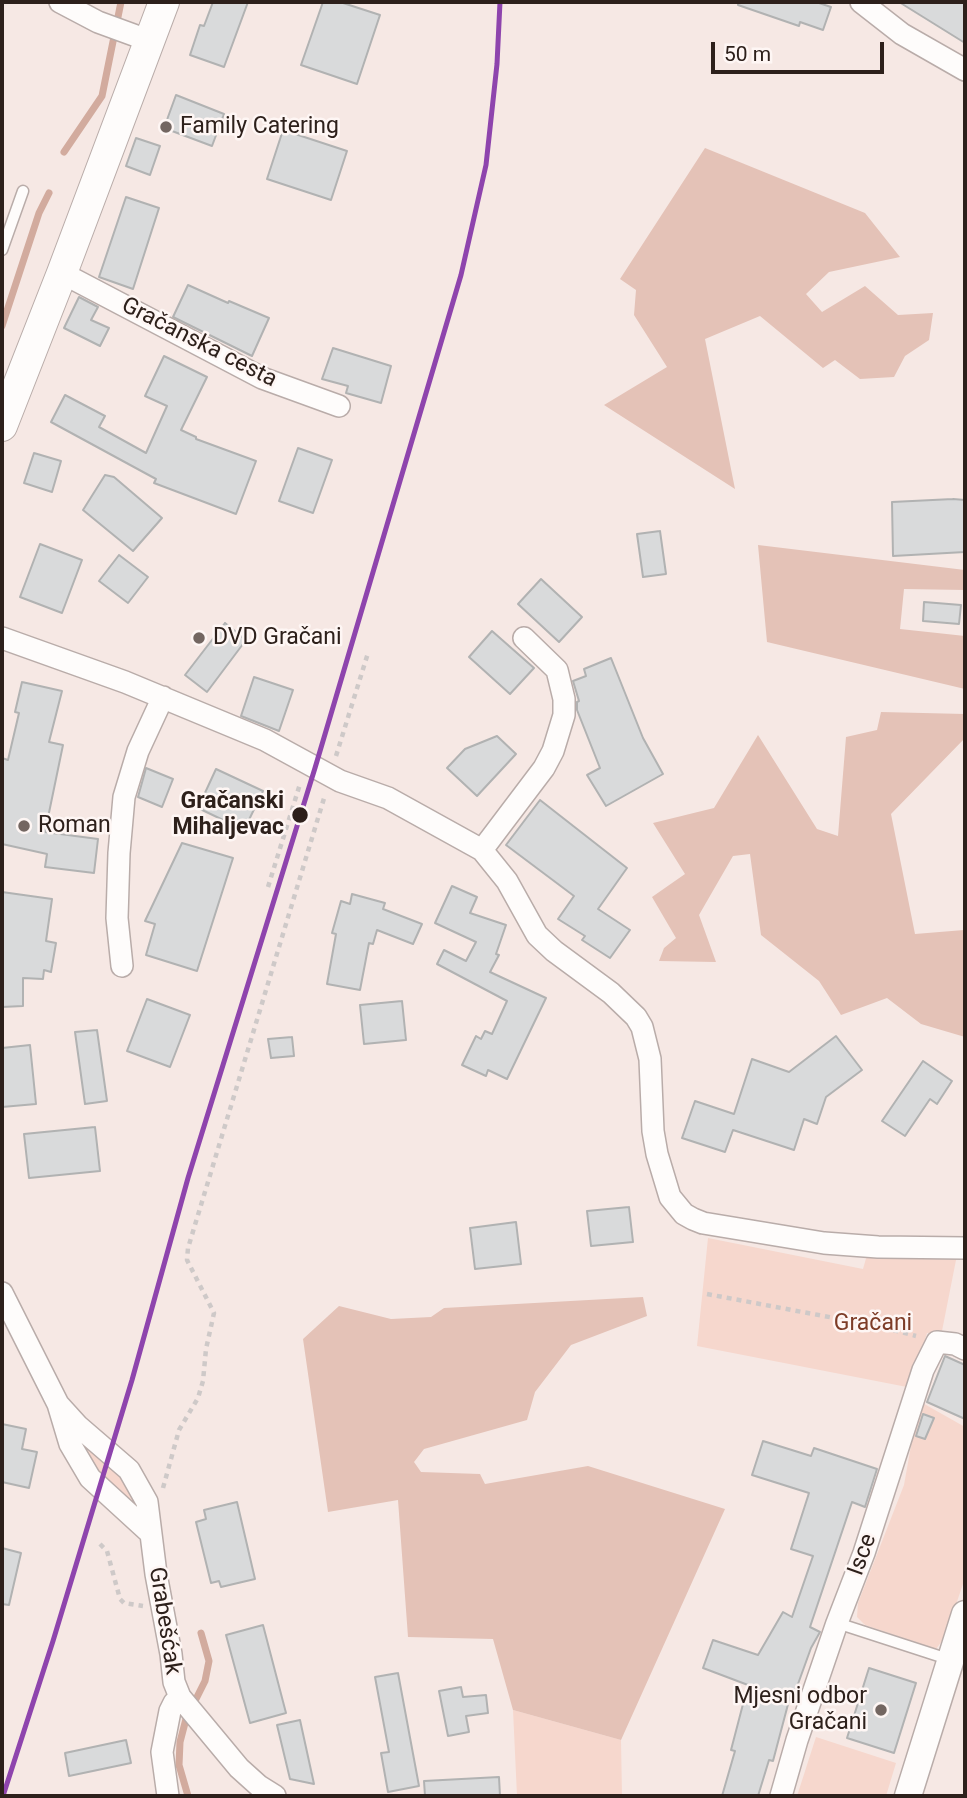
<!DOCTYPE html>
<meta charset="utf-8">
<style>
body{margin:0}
#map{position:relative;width:967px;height:1798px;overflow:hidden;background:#f6e8e4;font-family:Roboto,sans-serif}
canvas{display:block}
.frame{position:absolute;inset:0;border:4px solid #2d201b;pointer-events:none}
.scale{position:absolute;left:711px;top:42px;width:173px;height:32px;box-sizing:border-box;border:4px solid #2d201b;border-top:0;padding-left:9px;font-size:21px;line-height:24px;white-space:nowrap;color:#2d201b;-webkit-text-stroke:5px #fef6f4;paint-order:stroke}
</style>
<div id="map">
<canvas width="967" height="1798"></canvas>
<div class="frame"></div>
<div class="scale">50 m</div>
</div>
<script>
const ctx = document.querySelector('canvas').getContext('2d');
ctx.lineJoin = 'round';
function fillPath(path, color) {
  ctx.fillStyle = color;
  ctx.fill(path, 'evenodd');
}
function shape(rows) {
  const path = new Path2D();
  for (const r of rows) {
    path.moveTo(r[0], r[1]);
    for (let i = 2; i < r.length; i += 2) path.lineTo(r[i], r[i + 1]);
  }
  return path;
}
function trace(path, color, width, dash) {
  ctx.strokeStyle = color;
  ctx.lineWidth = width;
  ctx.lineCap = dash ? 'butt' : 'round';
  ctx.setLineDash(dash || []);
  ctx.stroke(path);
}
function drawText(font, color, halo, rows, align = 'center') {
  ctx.font = font + ' Roboto,sans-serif';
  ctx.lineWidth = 5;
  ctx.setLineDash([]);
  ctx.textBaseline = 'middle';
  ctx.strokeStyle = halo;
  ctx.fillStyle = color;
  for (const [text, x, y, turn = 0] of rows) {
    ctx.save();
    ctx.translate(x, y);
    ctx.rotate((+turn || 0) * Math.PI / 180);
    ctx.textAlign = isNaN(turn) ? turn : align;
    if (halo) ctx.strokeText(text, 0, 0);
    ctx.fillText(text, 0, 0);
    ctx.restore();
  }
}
const green = shape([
 [708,1238,863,1269,867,1255,957,1255,941,1336,927,1333,912,1388,697,1346],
 [919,1401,965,1427,965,1578,945,1637,936,1649,865,1625,857,1617,858,1603,904,1485],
 [82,1443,121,1473,135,1493,139,1512,95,1473],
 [513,1710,621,1740,622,1796,517,1796],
 [816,1737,896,1763,886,1796,797,1796]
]);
const forest = shape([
 [705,148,865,213,900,257,829,272,806,294,822,312,865,286,898,315,933,313,929,340,905,356,894,377,860,379,835,360,823,368,760,316,705,339,735,489,604,405,667,367,634,315,636,290,620,279],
 [758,545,965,570,965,590,904,589,900,629,965,636,965,689,767,642],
 [881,712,965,714,965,738,891,814,915,934,964,930,965,934,965,1037,921,1024,887,998,841,1015,819,981,761,935,750,854,733,856,699,915,716,962,659,961,664,948,676,938,652,897,685,874,653,823,714,808,758,735,817,829,838,836,846,737,877,730],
 [643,1297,647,1316,571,1345,535,1392,527,1420,424,1449,414,1462,421,1472,480,1474,485,1484,588,1466,725,1509,621,1740,513,1710,493,1639,408,1637,398,1500,328,1512,303,1339,339,1306,391,1319,431,1317,444,1308]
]);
const stream = shape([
 [64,152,102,96,121,2],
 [2,326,39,213,49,193],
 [188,1796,179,1765,180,1742,186,1719,205,1681,209,1661,201,1633]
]);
const building = shape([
 [213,2,248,2,224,67,190,55,200,25,204,26,213,2],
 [323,2,340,2,380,15,357,84,301,65,323,2],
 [738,2,816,2,831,7,823,30,800,22,799,26,738,5,738,2],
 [899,2,965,2,965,43,899,2],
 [176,95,224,114,212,146,164,128,176,95],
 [283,130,347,151,331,200,267,179,283,130],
 [136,138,160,146,150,175,126,166,136,138],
 [126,197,159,208,133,289,99,277,126,197],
 [188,285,228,303,229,301,269,318,252,356,173,317,188,285],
 [79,297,98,307,91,320,109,328,100,346,64,328,79,297],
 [333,348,391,366,381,403,346,393,348,386,322,379,333,348],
 [164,356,207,377,181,430,196,437,196,439,256,461,236,514,154,483,156,479,51,422,65,395,105,416,99,427,146,453,167,406,145,396,164,356],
 [298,448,332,460,313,513,279,501,298,448],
 [34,453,61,461,52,492,24,483,34,453],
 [105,475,114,477,162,518,133,551,83,510,105,475],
 [953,499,965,500,965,552,893,556,892,502,953,499],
 [660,531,666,574,643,577,637,534,660,531],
 [40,544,82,560,62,613,20,597,40,544],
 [119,555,148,577,128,603,99,581,119,555],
 [541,579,582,617,559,642,518,604,541,579],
 [924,602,961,605,959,624,923,621,924,602],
 [225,623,246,640,207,692,185,675,225,623],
 [492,631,534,668,510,694,469,657,492,631],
 [611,658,643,738,663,774,606,806,587,775,600,768,577,710,577,702,579,701,573,681,586,676,584,669,611,658],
 [254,677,293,690,279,731,241,716,254,677],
 [22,682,62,691,49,742,63,745,45,832,98,839,94,873,45,867,47,854,2,844,2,758,8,760,19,713,15,712,22,682],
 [497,736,516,754,477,796,447,768,465,749,497,736],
 [146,768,173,779,162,807,138,797,146,768],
 [216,769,263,791,244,830,198,808,216,769],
 [540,800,627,868,598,909,630,930,610,958,582,940,585,936,558,919,574,896,506,845,540,800],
 [182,843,233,858,197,971,146,955,155,924,145,921,182,843],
 [452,886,477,897,470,913,506,925,496,954,499,955,490,972,546,998,507,1079,488,1070,486,1076,462,1065,476,1036,481,1039,485,1031,492,1034,507,1001,437,964,444,950,466,961,476,942,435,923,452,886],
 [2,892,52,899,46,941,56,943,51,972,44,970,43,979,23,978,23,1006,2,1007,2,892],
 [352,894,385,903,383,909,422,924,413,944,377,930,373,944,369,943,360,990,327,984,336,934,332,933,341,901,350,904,352,894],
 [147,999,190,1015,170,1067,127,1051,147,999],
 [402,1001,406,1040,364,1044,360,1005,402,1001],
 [97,1030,107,1101,85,1104,75,1032,97,1030],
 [836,1036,862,1070,826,1097,817,1124,804,1119,794,1150,733,1130,725,1152,682,1138,695,1101,734,1114,752,1059,789,1072,836,1036],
 [292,1037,294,1056,271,1058,268,1039,292,1037],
 [30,1045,36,1104,2,1107,2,1048,30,1045],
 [923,1061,952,1081,937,1104,930,1099,905,1136,882,1121,923,1061],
 [95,1127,100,1171,29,1178,24,1134,95,1127],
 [629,1207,633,1242,591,1246,587,1211,629,1207],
 [516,1222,521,1264,475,1269,470,1228,516,1222],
 [945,1356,965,1365,965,1419,927,1402,945,1356],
 [923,1414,934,1418,925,1439,916,1436,923,1414],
 [2,1424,26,1429,22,1449,37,1452,29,1488,2,1482,2,1424],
 [763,1441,811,1456,814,1448,877,1469,865,1507,852,1502,810,1627,820,1632,811,1648,794,1695,791,1693,773,1761,769,1760,758,1796,722,1796,735,1751,731,1750,748,1685,703,1668,713,1640,758,1655,783,1612,792,1617,813,1556,791,1549,809,1493,752,1475,763,1441],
 [237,1502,255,1579,221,1587,219,1581,211,1583,196,1522,206,1519,204,1510,237,1502],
 [2,1548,21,1553,9,1605,2,1604,2,1548],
 [263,1625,286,1713,250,1723,226,1635,263,1625],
 [869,1668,916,1683,894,1753,847,1738,869,1668],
 [398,1673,419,1786,388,1792,381,1753,389,1752,375,1677,398,1673],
 [461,1687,463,1697,486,1695,488,1713,466,1716,469,1732,448,1736,439,1691,461,1687],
 [300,1720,314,1784,290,1779,277,1725,300,1720],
 [126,1740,131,1763,69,1776,65,1753,126,1740],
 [499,1777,500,1796,425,1796,424,1781,499,1777]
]);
const path = shape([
 [336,756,368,653],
 [268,887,300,784],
 [707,1294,882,1327,916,1336],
 [163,1488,179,1430,198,1398,203,1381,206,1349,214,1313,187,1260,188,1248,325,795],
 [100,1544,107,1551,120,1599,124,1603,143,1606]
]);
const service = shape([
 [2,250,23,191],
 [837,1623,951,1660]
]);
const minor = shape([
 [60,2,98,22,150,41],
 [861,2,902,34,965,70],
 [62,273,262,378,339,406],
 [2,638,125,682,265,740,340,781,388,798,482,850,507,881,537,935,554,951,611,993,636,1017,642,1027,650,1059,653,1131,657,1154,670,1197,684,1214,693,1219,703,1223,824,1243,878,1247,965,1248],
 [482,850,544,768,553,751,564,715,564,699,557,670,524,638],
 [122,966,117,918,119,853,124,797,138,751,163,697],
 [2,1293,58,1404,70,1444,90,1478,149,1532],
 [58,1404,78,1426,129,1470,147,1502,156,1574,171,1654,174,1682,180,1697,239,1768,259,1786,275,1796],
 [168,1796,162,1752,170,1711,174,1703,180,1697],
 [781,1796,797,1740,837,1623,864,1553,923,1370,937,1342,955,1344,965,1349]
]);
const tertiary = shape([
 [908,1796,965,1614]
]);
const secondary = shape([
 [2,426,62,273,164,2]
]);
const tram1 = shape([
 [3,1796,53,1641,132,1380,188,1178,315,768,461,275,486,165,497,64,500,2]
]);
const markers = [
 [166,127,7,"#736661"],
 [199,638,7,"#736661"],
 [300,815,9,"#2d201b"],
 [24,826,7,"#736661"],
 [881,1710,7,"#736661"]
];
const poiNames = [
 ["Family Catering",180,127],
 ["DVD Gračani",213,638],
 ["Roman",38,826],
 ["Mjesni odbor",867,1697,"right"],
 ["Gračani",867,1723,"right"]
];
const streetNames = [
 ["Gračanska cesta",199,343,27],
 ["Isce",863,1555,-70],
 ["Grabešćak",164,1621,81]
];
const stopNames = [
 ["Gračanski",284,802],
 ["Mihaljevac",284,828]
];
const parkNames = [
 ["Gračani",873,1324]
];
fillPath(green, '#f6d7cd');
fillPath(forest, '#e4c2b7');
trace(stream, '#d2ab9e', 7);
fillPath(building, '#d9dadb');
trace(building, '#b1b2b2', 2);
trace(service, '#b9aca9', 13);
trace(minor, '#b9aca9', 24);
trace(tertiary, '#b9aca9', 29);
trace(secondary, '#b9aca9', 32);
trace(path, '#cec9c8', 4.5, [5, 5]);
trace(service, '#fefcfb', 10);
trace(minor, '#fefcfb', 21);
trace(tertiary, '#fefcfb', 26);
trace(secondary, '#fefcfb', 30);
trace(tram1, '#8e44ad', 5);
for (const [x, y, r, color] of markers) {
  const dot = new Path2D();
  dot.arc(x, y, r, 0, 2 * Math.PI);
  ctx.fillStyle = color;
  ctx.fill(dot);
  trace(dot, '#fef6f4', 2.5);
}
drawText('23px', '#2d201b', '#fef6f4', poiNames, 'left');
drawText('23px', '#2d201b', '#fef6f4', streetNames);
drawText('bold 23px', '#2d201b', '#fef6f4', stopNames, 'right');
drawText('23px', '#7d3c27', '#fef6f4', parkNames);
</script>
